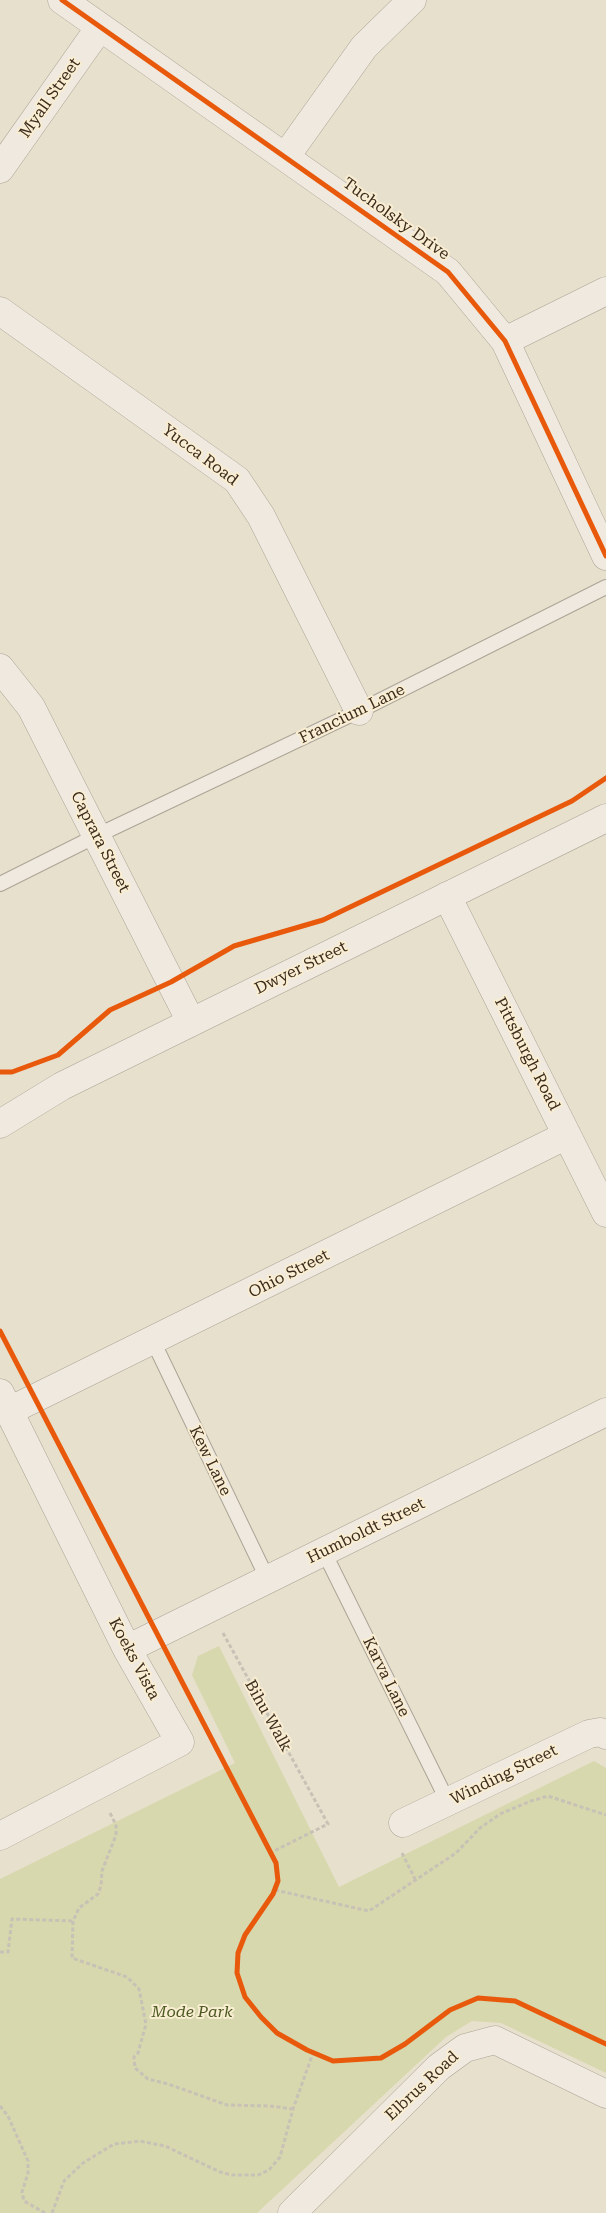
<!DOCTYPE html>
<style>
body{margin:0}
canvas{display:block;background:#e7e0cd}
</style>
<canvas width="606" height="2213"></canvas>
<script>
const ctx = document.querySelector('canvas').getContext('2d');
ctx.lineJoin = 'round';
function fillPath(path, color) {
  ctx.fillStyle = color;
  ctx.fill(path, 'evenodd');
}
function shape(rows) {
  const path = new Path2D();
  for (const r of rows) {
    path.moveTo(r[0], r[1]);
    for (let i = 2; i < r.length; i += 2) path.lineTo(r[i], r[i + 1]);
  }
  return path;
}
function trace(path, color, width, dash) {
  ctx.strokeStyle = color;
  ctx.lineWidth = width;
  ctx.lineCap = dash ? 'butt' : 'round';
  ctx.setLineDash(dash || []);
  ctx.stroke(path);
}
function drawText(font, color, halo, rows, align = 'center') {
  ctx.font = font + ' "Roboto Serif",serif';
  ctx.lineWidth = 4;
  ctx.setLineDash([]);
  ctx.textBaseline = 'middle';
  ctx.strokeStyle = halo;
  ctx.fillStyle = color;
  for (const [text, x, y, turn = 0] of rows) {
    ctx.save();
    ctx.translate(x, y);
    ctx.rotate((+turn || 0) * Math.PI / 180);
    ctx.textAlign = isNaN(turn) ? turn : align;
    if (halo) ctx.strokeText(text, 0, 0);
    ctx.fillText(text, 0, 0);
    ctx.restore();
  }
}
const green = shape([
 [219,1646,339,1887,594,1761,606,1768,606,2073,501,2023,472,2021,446,2037,257,2213,0,2213,0,1879,235,1763,192,1675,198,1656]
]);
const path = shape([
 [223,1633,328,1824,272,1852],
 [110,1813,116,1825,116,1835,102,1871,101,1886,98,1894,79,1908,73,1921,72,1958,127,1977,139,1989,146,2024,138,2053,134,2057,135,2068,148,2079,168,2084,227,2105,270,2106,293,2109],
 [402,1853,415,1879],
 [275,1890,369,1911,456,1853,480,1828,500,1814,531,1801,548,1796,606,1815],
 [0,1952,8,1952,12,1919,73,1921],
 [0,2106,8,2116,28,2161,28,2173,22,2192,24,2201,45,2213],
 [52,2213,64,2181,83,2163,114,2144,140,2141,165,2146,220,2172,232,2175,258,2175,269,2170,280,2157,293,2109,313,2053]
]);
const service = shape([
 [0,884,96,836,359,711,606,587],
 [153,1341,268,1580],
 [324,1552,448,1802]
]);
const minor = shape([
 [62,0,448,272,505,341,606,556],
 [286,156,364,47,412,0],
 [0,169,100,27],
 [0,311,237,480,261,516,359,711],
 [505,341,606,291],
 [0,668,31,707,191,1022],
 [447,896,606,1213],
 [0,1393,127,1649,180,1742,0,1836],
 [9,1411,567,1135],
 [127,1649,606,1412],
 [403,1823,589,1734,600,1732,606,1735],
 [292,2213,439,2067,465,2048,495,2040,606,2094]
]);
const tertiary = shape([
 [0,1124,62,1086,606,818]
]);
const cycleway = shape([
 [62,0,448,272,505,341,606,556],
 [0,1072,12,1072,58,1055,110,1010,171,982,234,946,323,920,572,801,606,778],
 [0,1331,276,1863,278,1881,273,1894,245,1935,238,1953,237,1973,245,1997,261,2017,277,2033,307,2050,333,2061,381,2058,405,2044,450,2010,478,1998,515,2001,606,2044]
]);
const streetNames = [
 ["Myall Street",50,98,-55],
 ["Tucholsky Drive",396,219,36],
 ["Yucca Road",200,455,37],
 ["Francium Lane",352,714,-26],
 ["Caprara Street",100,842,63],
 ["Dwyer Street",301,968,-26],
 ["Pittsburgh Road",527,1054,63],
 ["Ohio Street",289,1274,-27],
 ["Kew Lane",210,1461,64],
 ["Humboldt Street",366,1531,-26],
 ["Koeks Vista",134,1659,62],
 ["Karva Lane",386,1677,64],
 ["Bihu Walk",268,1716,61],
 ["Winding Street",504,1775,-26],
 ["Elbrus Road",422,2086,-43]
];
const parkNames = [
 ["Mode Park",192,2012]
];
fillPath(green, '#d7d8ae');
trace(service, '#aca496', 16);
trace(minor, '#aca496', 29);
trace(tertiary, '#aca496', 29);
trace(path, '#c7c1b6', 3, [4, 2.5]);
trace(service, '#efe9df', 14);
trace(minor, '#efe9df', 28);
trace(tertiary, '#efe9df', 28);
trace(cycleway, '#e8590c', 5);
drawText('16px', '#3c2c1d', '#f9edd2', streetNames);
drawText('italic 16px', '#4c5a21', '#f9edd2', parkNames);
</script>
